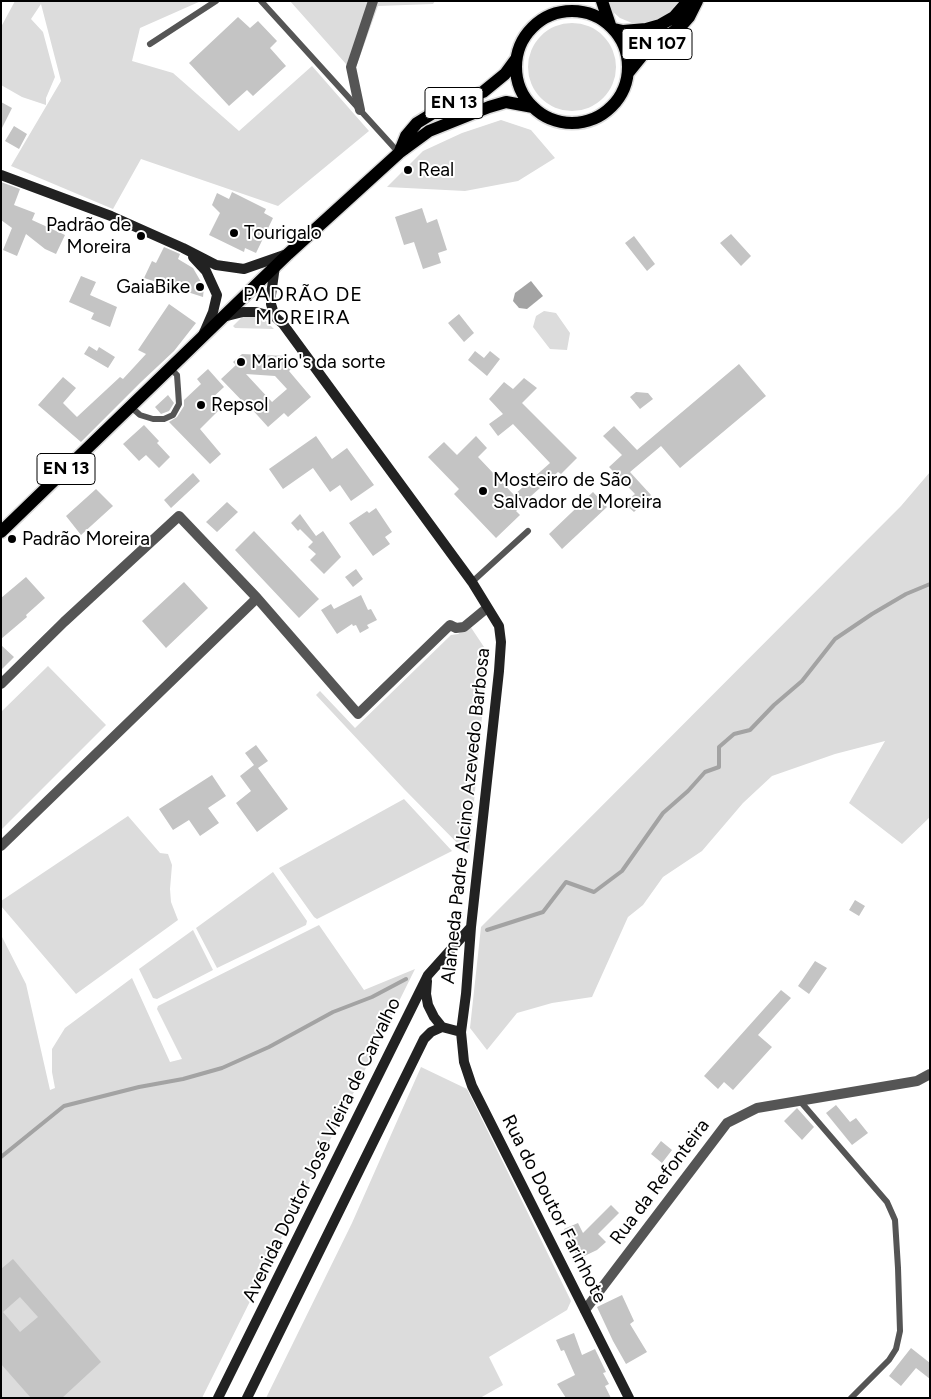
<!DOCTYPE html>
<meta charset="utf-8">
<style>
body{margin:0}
#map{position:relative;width:931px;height:1399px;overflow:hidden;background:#fff;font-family:Figtree,sans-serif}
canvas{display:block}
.frame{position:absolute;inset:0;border:2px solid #000;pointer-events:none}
</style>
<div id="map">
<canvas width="931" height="1399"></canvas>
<div class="frame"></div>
</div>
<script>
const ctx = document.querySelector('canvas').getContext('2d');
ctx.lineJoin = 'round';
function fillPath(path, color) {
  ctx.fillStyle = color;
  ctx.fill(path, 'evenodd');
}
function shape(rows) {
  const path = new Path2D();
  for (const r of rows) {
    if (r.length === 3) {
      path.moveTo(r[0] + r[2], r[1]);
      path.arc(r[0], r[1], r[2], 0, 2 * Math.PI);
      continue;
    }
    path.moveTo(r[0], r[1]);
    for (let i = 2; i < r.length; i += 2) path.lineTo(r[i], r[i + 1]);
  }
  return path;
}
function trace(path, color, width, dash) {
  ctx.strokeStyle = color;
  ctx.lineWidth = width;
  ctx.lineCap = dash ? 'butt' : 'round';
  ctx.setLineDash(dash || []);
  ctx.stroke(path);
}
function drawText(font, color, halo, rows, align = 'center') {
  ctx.font = font + ' Figtree,sans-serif';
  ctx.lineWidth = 4;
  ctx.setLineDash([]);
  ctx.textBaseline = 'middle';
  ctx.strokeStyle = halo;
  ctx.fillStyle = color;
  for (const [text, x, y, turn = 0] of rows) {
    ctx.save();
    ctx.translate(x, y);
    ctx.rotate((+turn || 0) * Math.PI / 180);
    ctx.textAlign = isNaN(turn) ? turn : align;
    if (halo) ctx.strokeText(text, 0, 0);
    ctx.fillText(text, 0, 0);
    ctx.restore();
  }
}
const green = shape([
 [15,1,201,1,140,28,132,61,173,73,239,131,312,66,369,131,278,206,141,159,113,209,11,166,61,81,41,4,31,19,43,32,55,77,46,98,46,105,22,97,1,85,1,27],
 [290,1,435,1,433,4,378,6,354,73],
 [608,1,678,1,676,6,668,14,645,23,632,23,620,18,613,12],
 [572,67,44],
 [501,120,531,130,555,158,518,181,465,191,387,187,423,151,462,133],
 [544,311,556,313,570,333,567,350,550,349,533,327,536,316],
 [244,315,263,318,274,329,235,328,233,326],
 [930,472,930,817,902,844,849,803,885,741,835,754,772,776,743,803,702,851,663,877,643,905,628,917,592,997,552,1003,517,1013,487,1050,470,1028,481,927,901,506],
 [470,626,488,653,469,855,404,789,316,695,320,691,355,728,451,635,458,634],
 [48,666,106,725,1,830,1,712],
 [404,799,452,851,317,919,314,917,279,868],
 [128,816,160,853,168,854,172,865,170,889,171,902,178,920,76,994,1,906,1,901],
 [273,872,307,921,306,925,217,968,196,928],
 [319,925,364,990,415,969,202,1398,1,1398,1,935,26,984,50,1090,55,1088,52,1072,52,1049,65,1028,132,978,170,1062,182,1059,157,1009,158,1006],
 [193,930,213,970,157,999,153,998,139,969],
 [421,1067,467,1089,571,1301,567,1310,489,1357,503,1385,480,1398,266,1398,352,1223]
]);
const water = shape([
 [531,281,543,296,527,309,519,308,513,301,515,293]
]);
const stream = shape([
 [487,930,543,912,566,882,594,892,622,871,663,813,688,791,705,772,719,767,719,747,734,734,750,730,774,705,802,681,835,639,872,614,906,594,930,584],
 [1,1157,64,1106,139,1087,183,1079,222,1068,269,1047,333,1012,372,997,406,979]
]);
const building = shape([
 [238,17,250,28,258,21,277,41,270,48,286,66,253,96,247,90,229,106,189,63],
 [1,102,12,108,1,130],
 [14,126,27,134,19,149,5,141],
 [1,182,20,189,14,205,35,213,32,220,65,235,56,254,45,249,26,234,17,256,3,250,12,228,1,220],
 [232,192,266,209,264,213,273,218,256,253,245,248,244,252,209,235,220,213,212,205,217,193,229,199],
 [422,208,427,223,437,219,447,250,438,253,441,263,423,269,414,242,404,245,395,217],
 [731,234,751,256,741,266,720,243],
 [634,236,655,264,647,271,625,243],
 [164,247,180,254,178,259,193,268,204,287,203,297,144,278,152,261,156,263],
 [81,276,96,282,90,295,117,307,110,327,91,319,94,313,69,302],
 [169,304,196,323,174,351,141,382,81,442,38,405,63,377,76,388,63,403,77,417,78,416,120,377,123,379,146,354,138,350],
 [459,314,474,333,464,342,448,323],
 [89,346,97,351,99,347,115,357,108,368,84,354],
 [475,351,484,358,490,351,500,359,487,376,468,360],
 [242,354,286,356,294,366,289,371,311,397,288,417,284,413,268,427,249,406,248,407,221,379,236,365,233,362],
 [246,374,275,376,287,389,272,402],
 [739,364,766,396,680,468,661,446,630,472,651,495,634,512,624,503,635,494,609,467,622,455,603,436,614,426,637,450],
 [208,369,224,387,211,399,220,409,200,429,221,454,210,464,169,422,177,417,184,406,184,400,201,384,197,379],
 [524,378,537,388,522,403,577,458,561,474,558,472,522,504,523,505,516,511,520,515,496,538,454,494,459,489,428,457,444,442,457,455,476,436,487,448,478,457,514,495,550,463,513,424,498,436,489,424,503,414,489,399,504,382,513,389],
 [636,392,648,393,653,399,640,409,630,397],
 [168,395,174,403,169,411,161,414,155,407],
 [144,425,159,441,157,443,170,457,159,468,146,455,139,461,123,444],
 [316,436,332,459,347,448,374,485,351,501,340,485,330,492,313,468,283,489,269,469],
 [193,473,200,481,171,508,164,500],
 [96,489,113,506,81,535,66,516],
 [593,492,607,507,562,549,549,534],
 [227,502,238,512,217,532,206,522],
 [376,508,392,532,385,537,390,544,373,556,349,523,367,511,369,513],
 [300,514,316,536,323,531,341,557,324,574,310,560,316,554,308,547,313,542,300,529,298,531,291,523],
 [254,531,319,599,299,618,235,550],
 [356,569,363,579,353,587,345,577],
 [26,577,45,598,26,615,27,617,1,639,1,598],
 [184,582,208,608,166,648,142,621],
 [361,595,368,610,371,609,377,620,367,625,369,628,360,633,356,625,353,626,352,624,337,634,321,610,331,604,334,609],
 [1,645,14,657,1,670],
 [256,745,268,761,258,768,288,809,257,832,236,803,251,791,240,776,254,765,245,753],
 [212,775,226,796,208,808,219,823,200,836,189,820,173,830,159,809],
 [855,900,865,906,859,916,849,910],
 [815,961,827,968,809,994,798,986],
 [781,990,791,998,758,1035,772,1047,733,1090,724,1082,718,1089,704,1076],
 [836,1105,850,1122,856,1118,868,1133,852,1145,826,1113],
 [797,1108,814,1127,802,1140,784,1121],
 [661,1141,672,1150,662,1163,651,1154],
 [611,1205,619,1213,598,1234,606,1242,597,1250,578,1259,564,1229,578,1223,583,1233],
 [13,1259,101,1362,62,1398,31,1398,1,1364,1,1269],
 [20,1297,38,1317,20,1332,3,1312],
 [622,1295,634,1321,630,1324,647,1352,626,1364,613,1341,597,1307],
 [574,1333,582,1355,595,1349,606,1372,603,1373,609,1384,605,1386,611,1398,566,1398,557,1384,575,1375,564,1350,561,1351,556,1340],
 [911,1348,930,1363,930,1379,916,1368,901,1386,889,1376]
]);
const lane = shape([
 [261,1,399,153],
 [150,44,216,1],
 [131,407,140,415,153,419,164,419,173,415,179,404,178,389,177,375,170,368],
 [472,582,528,531],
 [800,1101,887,1202,895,1220,898,1268,900,1331,896,1349,889,1360,851,1398]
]);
const street = shape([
 [360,110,351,67,373,1],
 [1,684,64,622,179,516,257,598,358,714,450,625,456,628,464,627,487,608],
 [1,846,257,598],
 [585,1310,727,1123,757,1108,917,1081,930,1074]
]);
const secondary = shape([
 [1,175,111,216,183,248,216,265,244,269,287,254],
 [193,257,206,271,217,295,213,312,203,335],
 [223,317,243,312,256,312,275,317,283,324,472,582,499,626,501,642,499,671,471,927,466,994,461,1032,464,1062,472,1086,629,1398],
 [275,317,271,304,271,295,275,266],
 [427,981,426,994,428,1005,434,1017,442,1027],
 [218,1398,428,975,471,927],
 [247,1398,424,1039,431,1032,442,1027,461,1032]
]);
const primary = shape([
 [602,1,610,25],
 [572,67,56],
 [614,29,623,31,646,29,660,25,674,17,688,1],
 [628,73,645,52,681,26,689,17,697,1],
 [400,151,406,136,417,123,443,107,483,92,505,74,516,59],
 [1,532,288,254,399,153,429,131,489,107,506,102,533,107]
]);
const markers = [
 [408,170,5,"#000"],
 [234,233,5,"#000"],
 [141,236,5,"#000"],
 [200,287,5,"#000"],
 [241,362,5,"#000"],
 [201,405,5,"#000"],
 [483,491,5,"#000"],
 [12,539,5,"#000"]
];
const shields = [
 [657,44,70],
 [454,103,58],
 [66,469,58]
];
const shieldNames = [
 ["EN 107",657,44],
 ["EN 13",454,103],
 ["EN 13",66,469]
];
const poiNames = [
 ["Real",418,170],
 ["Padrão de",131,225,"right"],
 ["Moreira",131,247,"right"],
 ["Tourigalo",244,233],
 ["GaiaBike",190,287,"right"],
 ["Mario's da sorte",251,362],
 ["Repsol",211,405],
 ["Mosteiro de São",493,480],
 ["Salvador de Moreira",493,502],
 ["Padrão Moreira",22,539]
];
const streetNames = [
 ["Alameda Padre Alcino Azevedo Barbosa",466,816,-84],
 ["Avenida Doutor José Vieira de Carvalho",322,1150,-64],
 ["Rua da Refonteira",660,1182,-53],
 ["Rua do Doutor Farinhote",554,1209,63]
];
const neighbourhoodNames = [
 ["PADRÃO DE",303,295],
 ["MOREIRA",303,318]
];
fillPath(green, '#dcdcdc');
fillPath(water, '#a3a3a3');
trace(stream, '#a3a3a3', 4);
fillPath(building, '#c4c4c4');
trace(primary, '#dbdbdb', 15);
trace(lane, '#555', 6);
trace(street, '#555', 10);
trace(secondary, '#222', 10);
trace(primary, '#000', 12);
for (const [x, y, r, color] of markers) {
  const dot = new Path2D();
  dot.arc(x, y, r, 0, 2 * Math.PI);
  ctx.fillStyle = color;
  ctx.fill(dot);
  trace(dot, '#fff', 2);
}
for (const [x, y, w] of shields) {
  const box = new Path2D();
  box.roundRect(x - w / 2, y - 15.5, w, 31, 4);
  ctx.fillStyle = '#fff';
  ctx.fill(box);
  trace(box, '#000', 1);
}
drawText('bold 18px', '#000', null, shieldNames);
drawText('19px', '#000', '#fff', poiNames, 'left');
drawText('19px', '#000', '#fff', streetNames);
ctx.letterSpacing = '1px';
drawText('20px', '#000', '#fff', neighbourhoodNames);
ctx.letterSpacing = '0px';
</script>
